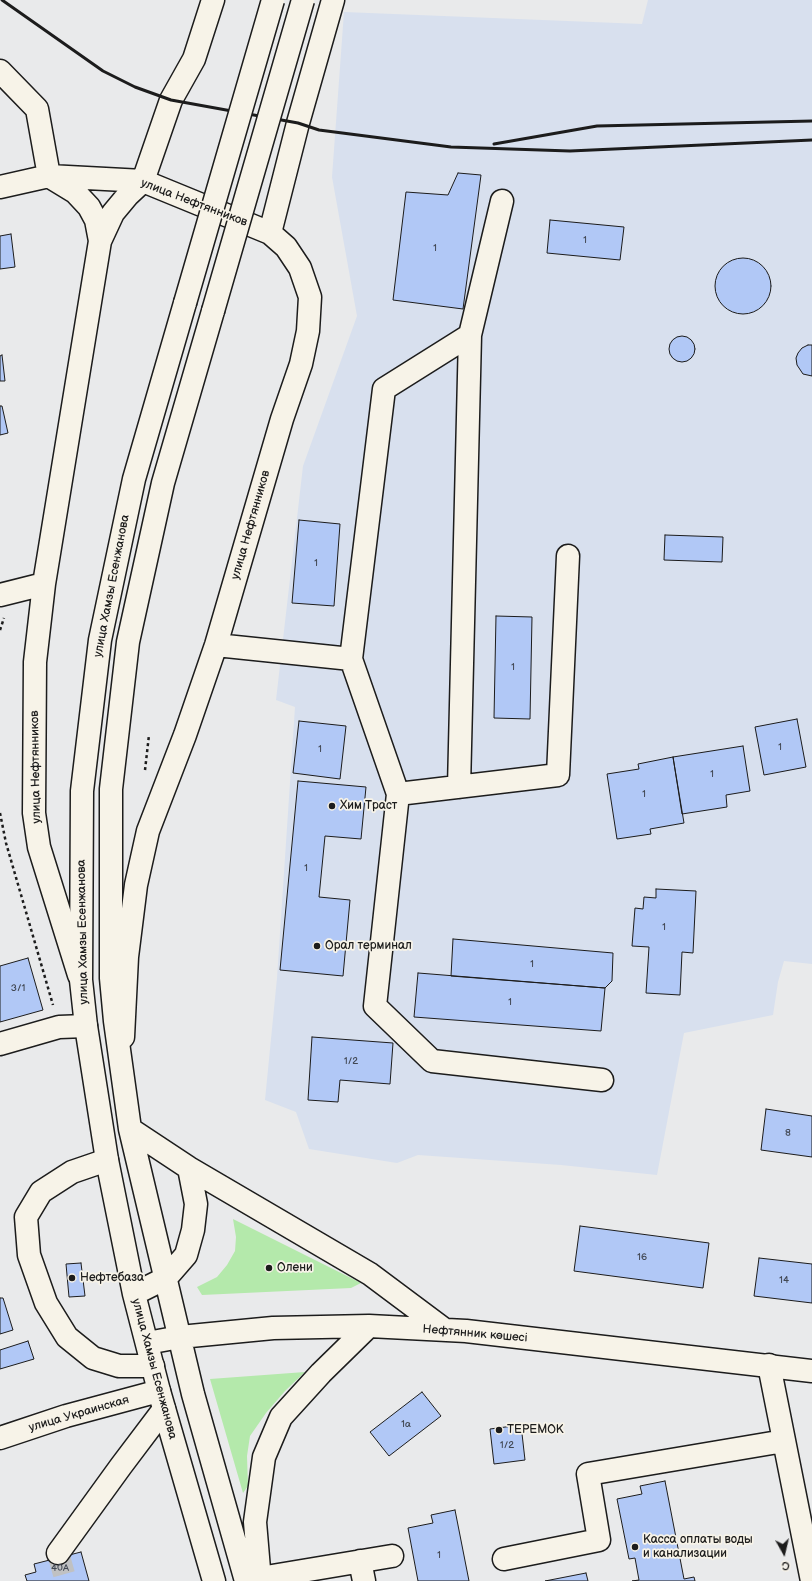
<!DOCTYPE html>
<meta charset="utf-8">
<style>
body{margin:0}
#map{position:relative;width:812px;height:1581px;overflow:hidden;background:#e9eaeb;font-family:"Balsamiq Sans",sans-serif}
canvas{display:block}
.north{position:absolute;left:764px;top:1533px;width:40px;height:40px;-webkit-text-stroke:3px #f7f3e8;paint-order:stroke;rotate:172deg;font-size:11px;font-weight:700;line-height:16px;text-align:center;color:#1c1c1c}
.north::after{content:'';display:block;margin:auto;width:14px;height:18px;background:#1c1c1c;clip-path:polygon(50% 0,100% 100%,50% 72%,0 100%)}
</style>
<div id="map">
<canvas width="812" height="1581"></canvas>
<div class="north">С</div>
</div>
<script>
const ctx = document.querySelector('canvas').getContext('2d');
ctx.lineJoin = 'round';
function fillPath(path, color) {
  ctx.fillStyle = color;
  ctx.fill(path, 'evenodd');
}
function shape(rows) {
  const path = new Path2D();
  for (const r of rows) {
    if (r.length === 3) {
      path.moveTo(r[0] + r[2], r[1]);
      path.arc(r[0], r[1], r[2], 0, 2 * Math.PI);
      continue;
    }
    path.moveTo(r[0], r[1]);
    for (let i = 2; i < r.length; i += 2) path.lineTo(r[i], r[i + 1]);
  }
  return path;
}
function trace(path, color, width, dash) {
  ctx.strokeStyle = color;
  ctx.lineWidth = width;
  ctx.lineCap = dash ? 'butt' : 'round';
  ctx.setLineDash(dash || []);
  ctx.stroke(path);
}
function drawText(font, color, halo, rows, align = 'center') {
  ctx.font = font + ' "Balsamiq Sans",sans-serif';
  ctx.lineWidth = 3.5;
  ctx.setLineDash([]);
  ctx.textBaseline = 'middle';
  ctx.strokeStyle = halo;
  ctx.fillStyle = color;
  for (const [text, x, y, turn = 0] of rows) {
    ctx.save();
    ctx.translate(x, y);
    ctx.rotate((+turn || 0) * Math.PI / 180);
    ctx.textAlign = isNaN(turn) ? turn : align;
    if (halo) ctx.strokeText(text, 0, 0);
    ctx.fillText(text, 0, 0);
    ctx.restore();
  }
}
const built = shape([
 [648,0,812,0,812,964,784,961,778,982,773,1015,684,1033,657,1175,561,1165,418,1155,397,1163,309,1149,296,1112,265,1100,277,978,295,707,276,700,303,466,357,316,332,177,344,12,642,24]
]);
const green = shape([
 [233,1219,361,1283,351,1288,202,1295,197,1287,217,1277,227,1265,235,1251,236,1237],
 [305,1372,285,1391,266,1413,250,1436,247,1456,248,1486,243,1493,210,1379]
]);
const building = shape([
 [458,173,481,175,463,309,393,300,406,192,448,195,458,173],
 [550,220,624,227,620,260,547,253,550,220],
 [11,234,15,267,0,269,0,236,11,234],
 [743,286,28],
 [682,349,13],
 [808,345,812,345,812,376,803,374,797,365,796,358,798,353,802,348,808,345],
 [2,355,5,381,0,381,0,356,2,355],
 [0,406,2,406,8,433,0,435,0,406],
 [299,520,340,524,334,606,292,603,299,520],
 [665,535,723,537,722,562,664,560,665,535],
 [496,616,532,617,530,719,494,718,496,616],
 [797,719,806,767,764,775,755,727,797,719],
 [299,721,346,726,340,779,293,773,299,721],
 [743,746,750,791,726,795,727,807,682,814,673,757,743,746],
 [673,757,684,823,650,829,651,834,617,839,607,774,639,769,638,764,673,757],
 [298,781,366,787,361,839,325,836,319,897,350,900,343,976,280,970,298,781],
 [656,889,696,891,693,953,682,952,680,995,646,993,649,947,632,946,635,908,643,909,644,897,656,898,656,889],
 [453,939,613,953,612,981,605,988,451,976,453,939],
 [28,958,43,1010,0,1022,0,966,28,958],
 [418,973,605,988,601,1031,414,1017,418,973],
 [312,1037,393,1043,390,1084,340,1080,338,1102,308,1100,312,1037],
 [766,1109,812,1116,812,1157,761,1150,766,1109],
 [580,1226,709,1243,703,1288,574,1271,580,1226],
 [759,1258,812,1264,812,1303,754,1296,759,1258],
 [81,1263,85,1296,69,1297,66,1264,81,1263],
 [0,1298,3,1298,13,1330,0,1334,0,1298],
 [28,1341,34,1359,0,1369,0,1350,28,1341],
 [422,1392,441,1416,389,1456,370,1432,422,1392],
 [521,1425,525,1460,494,1464,490,1429,521,1425],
 [665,1481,684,1579,694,1577,695,1581,632,1581,639,1580,635,1558,629,1559,617,1499,642,1494,640,1486,665,1481],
 [455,1510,469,1581,418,1581,408,1528,433,1523,431,1515,455,1510],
 [81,1552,89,1581,27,1581,25,1575,36,1572,34,1564,81,1552],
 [586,1573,588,1581,545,1581,586,1573]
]);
const minorTunnel = shape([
 [58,1553,66,1581]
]);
const path = shape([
 [0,630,4,618],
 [145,770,149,735],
 [0,813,6,843,53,1005]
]);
const minor = shape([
 [0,71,37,109,49,176],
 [52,178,75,192,89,207,96,220,100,241,44,584,35,662,34,813,39,847,79,975],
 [0,187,49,176,143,181,270,233,286,247,300,268,310,297,308,331,301,364,282,419,216,645,185,735,148,831,136,885,127,957,123,1037],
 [270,233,298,123,333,0],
 [100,241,113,213,128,195,143,181,171,100,194,59,213,0],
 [0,595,44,584],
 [216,645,351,659,398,794,375,1006,432,1061,602,1080],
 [351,659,384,389,470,335,502,201],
 [459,787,470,335],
 [398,794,558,775,568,556],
 [0,1044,59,1027,86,1026],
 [107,1160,72,1172,41,1192,26,1217,29,1255,46,1303,67,1337,93,1358,119,1366,153,1366],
 [769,1365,812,1581],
 [0,1438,66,1416,159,1391],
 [58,1553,121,1466,164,1409],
 [504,1559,599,1540,588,1474,784,1441],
 [360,1561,364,1581],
 [260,1578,392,1556]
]);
const major = shape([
 [185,303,134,479,100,640,82,791,81,980,86,1026,107,1160,134,1294,159,1391,214,1581],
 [213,311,163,483,128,642,111,789,111,978,115,1021,130,1129,193,1394,246,1581],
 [130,1129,189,1168,370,1274,445,1330],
 [134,1294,166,1278,186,1255,193,1230,196,1204,189,1168],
 [147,1343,180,1337,273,1328,369,1326,466,1331,812,1371],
 [260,1581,255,1522,264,1457,281,1417,321,1373,369,1326]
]);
const rail = shape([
 [2,0,103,71,135,87,171,100,298,123,319,130,451,147,570,151,812,140],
 [494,144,597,126,812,121]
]);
const majorBridge = shape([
 [185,303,273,0],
 [213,311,303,0]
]);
const markers = [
 [332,806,4,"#1c1c1c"],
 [317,946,4,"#1c1c1c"],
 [269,1268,4,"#1c1c1c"],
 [72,1278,4,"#1c1c1c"],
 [499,1430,4,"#1c1c1c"],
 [635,1547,4,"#1c1c1c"]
];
const numberNames = [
 ["1",585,240],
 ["1",435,248],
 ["1",316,563],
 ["1",513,667],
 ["1",780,747],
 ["1",320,749],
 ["1",712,774],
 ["1",644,794],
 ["1",306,868],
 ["1",664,927],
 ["1",532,964],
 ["3/1",18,988],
 ["1",510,1002],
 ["1/2",351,1061],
 ["8",788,1133],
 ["16",642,1257],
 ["14",784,1280],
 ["1а",406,1424],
 ["1/2",507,1445],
 ["1",439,1555],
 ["40А",60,1568]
];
const streetNames = [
 ["улица Нефтянников",194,203,21],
 ["улица Нефтянников",251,525,-74],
 ["улица Хамзы Есенжанова",112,586,-79],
 ["улица Нефтянников",36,767,-91],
 ["улица Хамзы Есенжанова",83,932,-91],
 ["Нефтянник көшесі",475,1334,5],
 ["улица Хамзы Есенжанова",154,1369,75],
 ["улица Украинская",79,1414,-16]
];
const poiNames = [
 ["Хим Траст",340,806],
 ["Орал терминал",325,946],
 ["Олени",277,1268],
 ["Нефтебаза",80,1278],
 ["ТЕРЕМОК",507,1430],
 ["Касса оплаты воды",643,1540],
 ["и канализации",643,1554]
];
fillPath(built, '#d8e0ee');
fillPath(green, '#b4e9ab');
fillPath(building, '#b1c8f6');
trace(building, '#1c1c1c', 1);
trace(minorTunnel, '#c0c1c2', 22, [22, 11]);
trace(minor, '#1c1c1c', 25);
trace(major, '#1c1c1c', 25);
trace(path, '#1c1c1c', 2.5, [3, 3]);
trace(minor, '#f7f3e8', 22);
trace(major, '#f7f3e8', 22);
trace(rail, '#1c1c1c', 3);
trace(majorBridge, '#1c1c1c', 25, []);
trace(majorBridge, '#f7f3e8', 22);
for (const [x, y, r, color] of markers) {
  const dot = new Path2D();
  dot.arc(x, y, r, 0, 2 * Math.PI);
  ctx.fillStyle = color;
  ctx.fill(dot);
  trace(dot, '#f7f3e8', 1.5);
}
drawText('10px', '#414752', null, numberNames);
drawText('12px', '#1c1c1c', '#f7f3e8', streetNames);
drawText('12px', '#1c1c1c', '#f7f3e8', poiNames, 'left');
</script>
